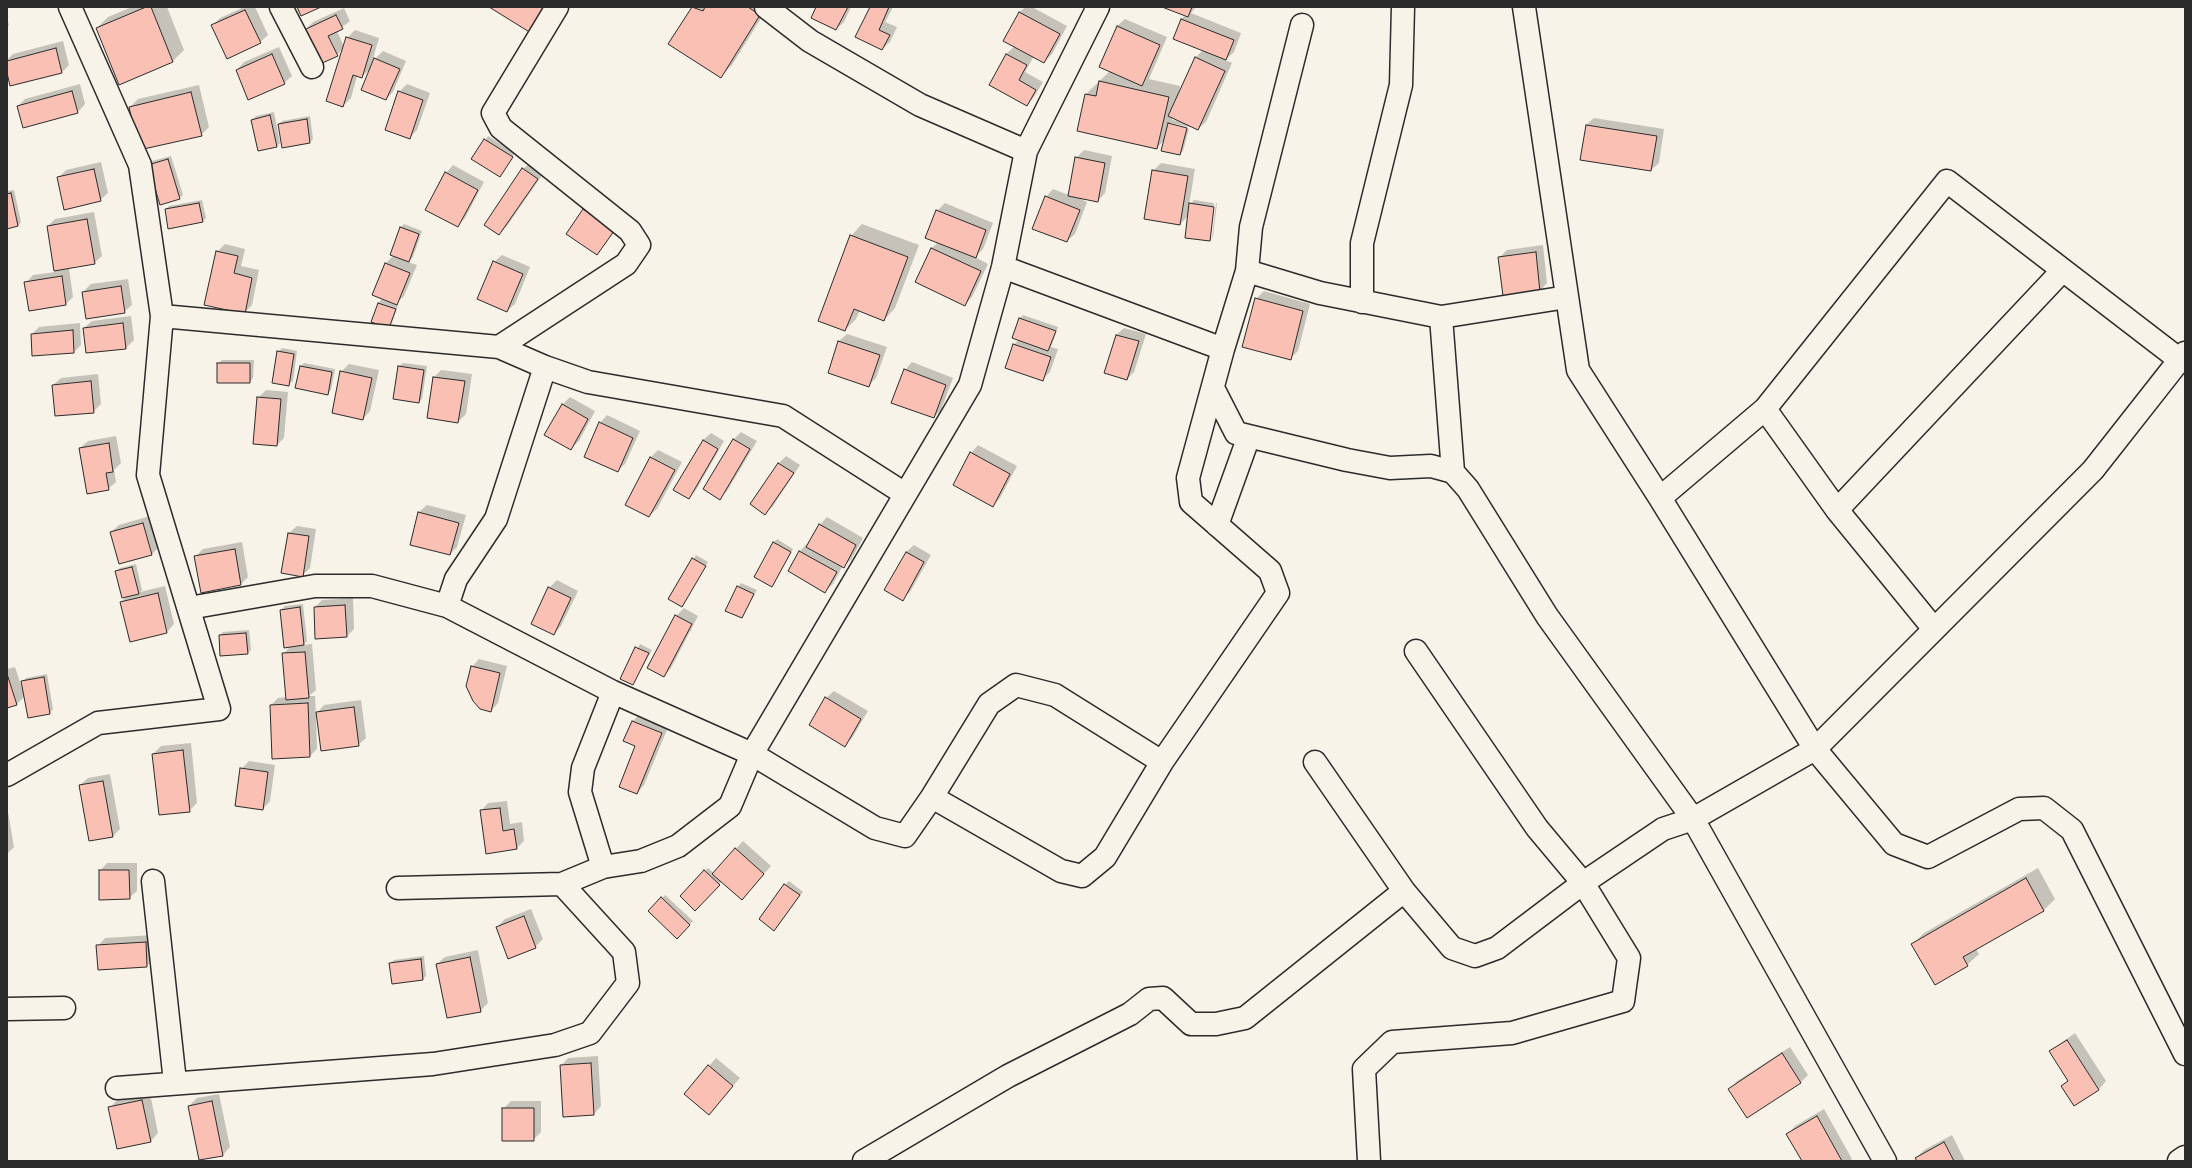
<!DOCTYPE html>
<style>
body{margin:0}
#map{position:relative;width:2192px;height:1168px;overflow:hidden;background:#f7f3e8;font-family:Delius,sans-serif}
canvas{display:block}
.frame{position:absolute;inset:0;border:8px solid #2b2b2b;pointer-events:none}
</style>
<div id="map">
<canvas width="2192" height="1168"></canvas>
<div class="frame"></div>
</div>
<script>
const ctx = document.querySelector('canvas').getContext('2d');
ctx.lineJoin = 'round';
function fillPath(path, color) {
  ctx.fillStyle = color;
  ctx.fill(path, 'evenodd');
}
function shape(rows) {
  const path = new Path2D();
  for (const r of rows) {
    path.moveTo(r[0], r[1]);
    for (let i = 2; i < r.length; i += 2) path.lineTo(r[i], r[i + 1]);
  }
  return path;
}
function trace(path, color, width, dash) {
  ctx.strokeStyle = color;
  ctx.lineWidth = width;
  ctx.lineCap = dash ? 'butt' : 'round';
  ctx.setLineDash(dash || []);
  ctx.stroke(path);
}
const shadow = shape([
 [132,7,167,7,184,50,173,61,120,83,97,28,108,17],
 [244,7,255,7,268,35,260,42,212,26,220,18],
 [693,7,768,7,732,65,721,76,670,44],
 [817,7,851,7,844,22,836,29],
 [871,7,893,7,885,22,897,27,890,42,882,49],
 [1025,7,1032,7,1067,26,1052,54,1044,62,1034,56,1025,72,1043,82,1034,97,1027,105,1006,54,1015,46,1005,40,1020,12],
 [1165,7,1196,7,1191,13,1241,33,1234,52,1225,60,1232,63,1206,122,1198,129,1190,125,1189,127,1171,123,1171,125,1189,129,1183,151,1180,154,1165,139,1157,148,1078,130,1086,94,1110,71,1100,67,1117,26,1125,19,1167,37,1149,79,1180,86,1178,96,1196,57,1203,50,1181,19,1186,15],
 [1172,117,1179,120,1179,121,1172,120],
 [344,8,350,21,337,31,344,47,347,38,355,30,379,38,370,69,362,77,357,76,351,98,343,106,344,47,337,55,305,30,313,22],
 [7,18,9,25,7,27],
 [63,41,69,65,62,72,7,69,7,60,13,54],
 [279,47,292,76,284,83,237,70,244,62],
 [383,51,406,61,393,92,386,99,375,59],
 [80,84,85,104,78,112,24,126,18,106,25,99],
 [407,84,430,93,417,130,409,138,399,92],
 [199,85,209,127,201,135,130,107,138,99],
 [274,112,280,143,277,146,252,120,256,116],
 [310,116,313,139,310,142,283,147,279,124,282,121],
 [1594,118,1664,129,1659,163,1651,170,1586,125],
 [488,136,515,153,500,176,473,159],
 [1084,150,1112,156,1105,193,1098,201,1075,196,1087,202,1075,234,1067,241,1046,197,1053,189,1069,195,1076,158],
 [171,156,183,195,179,198,149,165,152,161],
 [101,162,108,193,100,200,58,178,66,170],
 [531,162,545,171,507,226,499,234,523,169],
 [1161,163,1195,169,1189,205,1194,200,1214,203,1210,237,1212,237,1216,203,1217,203,1213,236,1210,240,1189,215,1180,224,1153,171],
 [453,165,484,182,465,218,457,226,446,173],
 [14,190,21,222,18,226,7,228,7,191],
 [202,200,206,218,202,222,166,209,169,206],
 [591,202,621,223,597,254,584,210],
 [945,203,993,223,983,249,975,257,988,264,972,297,965,305,916,282,932,248,938,242,937,211],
 [94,212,102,256,94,263,69,268,73,297,66,304,26,283,33,275,55,272,48,226,55,219],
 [404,224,422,231,413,257,408,262,417,265,404,296,396,304,398,305,392,323,388,327,372,321,378,303,383,298,373,294,386,263,394,255,400,228],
 [862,224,919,245,895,308,884,320,860,310,856,319,845,330,851,236],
 [225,244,245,249,241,266,259,270,252,305,244,313,217,252],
 [1543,245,1547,283,1540,291,1499,258,1507,250],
 [502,255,530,267,515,304,507,311,494,262],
 [128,279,132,305,124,312,83,292,91,284],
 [1264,291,1310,304,1298,351,1290,359,1256,299],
 [1023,315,1058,327,1051,347,1058,349,1050,372,1043,379,1014,345,1019,339,1020,318],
 [131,316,134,340,126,348,87,352,84,328,92,321],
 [80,323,81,345,74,352,32,334,39,327],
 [1124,328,1146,334,1134,372,1127,379,1116,335],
 [847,334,887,347,876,378,868,386,829,372,839,341],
 [282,348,297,351,293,381,289,384,278,352],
 [222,360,254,360,253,378,250,382,218,363],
 [912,362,953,378,941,410,934,417,905,370],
 [304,363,335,369,331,390,328,393,300,367],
 [403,363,427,366,422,399,418,402,394,398,399,366],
 [349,364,379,370,370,411,363,419,341,372],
 [441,370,472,374,466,414,458,422,434,377],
 [98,374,101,404,93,412,53,385,61,378],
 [266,390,288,392,284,438,277,445,258,398],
 [570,397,595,411,579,441,571,449,562,405],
 [607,415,640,431,625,464,617,471,600,423],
 [741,432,757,441,727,491,720,498,704,489,734,439],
 [711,433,724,441,696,490,689,498,675,490,703,440],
 [116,436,121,463,114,470,116,482,108,489,80,448,88,441],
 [978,445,1017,466,1000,498,993,506,971,453],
 [658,450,682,462,657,509,649,516,626,504,651,457],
 [786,456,800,465,773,506,765,514,751,504,779,463],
 [427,505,466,515,457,547,450,554,419,512],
 [150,516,159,547,151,555,111,532,119,525],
 [827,517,863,538,851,560,842,567,833,584,825,591,799,552,807,544,808,545,820,525],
 [297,526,316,529,310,568,302,576,289,533],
 [777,539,793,549,772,586,773,543],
 [242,542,248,577,241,584,195,557,203,549],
 [914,545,931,555,910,592,902,599,906,552],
 [696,555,708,562,682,605,670,598],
 [136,564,142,590,140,592,165,586,174,624,167,632,121,602,127,596,116,571,120,568],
 [557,580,578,591,561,626,554,634,549,588],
 [741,583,757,590,742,617,738,587],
 [353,598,354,629,347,636,315,607,322,600],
 [303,604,307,641,303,645,312,644,316,690,309,696,315,696,316,714,324,705,361,700,366,738,358,745,316,717,317,749,310,756,271,705,278,698,287,697,283,654,291,646,281,610,285,606],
 [684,608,698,616,671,668,664,676,676,616],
 [249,630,251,650,248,653,220,635,223,632],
 [640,644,652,650,633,684,621,679],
 [479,659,507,666,498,703,491,711,472,667],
 [15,667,23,691,22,682,26,678,47,674,53,709,50,713,29,717,25,696,17,704,7,707,7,669],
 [834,691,868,711,852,738,844,746,826,698],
 [640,714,669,725,644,785,637,793,636,746,625,741,633,721],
 [191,743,197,803,189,811,153,754,161,746],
 [249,761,275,765,270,801,263,809,241,769],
 [110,774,120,829,113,836,80,785,88,778],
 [507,801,510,824,522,822,524,841,517,848,481,811,488,803],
 [7,806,14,847,7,854],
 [743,841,771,866,749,891,722,881,695,910,681,896,708,868,714,873],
 [107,863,137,863,137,891,129,898,100,871],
 [2038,868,2055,899,2044,910,1976,949,1979,954,1967,965,1913,944,1924,933],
 [789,881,803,892,777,926,785,885],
 [665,895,693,921,677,938,649,911],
 [531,909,543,939,535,947,497,927,505,919],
 [153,935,154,958,147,966,98,946,105,938],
 [478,950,488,1003,480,1011,437,964,445,957],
 [424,956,426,976,423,979,390,964,394,960],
 [2075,1033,2106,1081,2099,1089,2074,1104,2062,1086,2069,1079,2050,1051],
 [1790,1047,1808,1075,1800,1083,1730,1089,1737,1081],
 [598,1056,601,1106,594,1114,561,1066,568,1058],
 [716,1058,740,1078,709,1114,685,1094],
 [150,1093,158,1133,151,1141,110,1108,117,1100],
 [219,1094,230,1147,223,1155,189,1106,197,1098],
 [511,1101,541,1101,541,1132,533,1140,503,1109],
 [1824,1109,1852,1159,1850,1161,1803,1161,1788,1134,1795,1126],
 [1952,1135,1965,1161,1918,1161,1916,1158,1924,1150]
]);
const building = shape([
 [146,7,151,7,173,62,119,85,96,28,146,7],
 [297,7,321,7,301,16,297,7],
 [489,7,547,7,531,33,489,7],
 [692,7,703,11,705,7,748,7,760,15,721,78,668,44,692,7],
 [816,7,848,7,836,30,811,18,816,7],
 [870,7,889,7,879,30,890,35,882,50,855,37,870,7],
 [1162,7,1192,7,1188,17,1162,7],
 [245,10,261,43,227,59,211,25,245,10],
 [1019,12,1060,34,1044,63,1003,41,1019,12],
 [336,15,343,29,328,36,338,56,320,64,304,30,336,15],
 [1181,19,1234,40,1226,60,1173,39,1181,19],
 [1117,26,1160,45,1142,86,1099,67,1117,26],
 [346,37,372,45,362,78,353,75,343,107,326,101,346,37],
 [56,48,62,73,10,86,7,73,7,61,56,48],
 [272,54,285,84,248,100,236,70,272,54],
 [1006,54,1027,65,1019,80,1036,90,1027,106,989,85,1006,54],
 [1195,57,1225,71,1198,130,1168,116,1195,57],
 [374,58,400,69,386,100,361,90,374,58],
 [1099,81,1169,97,1157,149,1077,131,1085,94,1096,96,1099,81],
 [72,91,78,113,23,128,17,106,72,91],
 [398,91,423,100,410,139,385,130,398,91],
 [191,92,202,136,139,150,129,107,191,92],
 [270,115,277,147,258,151,251,120,270,115],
 [307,119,310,143,282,148,278,124,307,119],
 [1168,123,1187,128,1180,155,1161,151,1168,123],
 [1586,125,1657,136,1651,171,1580,160,1586,125],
 [484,139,513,157,500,177,471,159,484,139],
 [1075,157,1105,163,1098,202,1068,196,1075,157],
 [168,159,180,199,160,205,148,165,168,159],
 [522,168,538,179,499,235,484,225,522,168],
 [94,169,101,201,64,210,57,177,94,169],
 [1152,170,1188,176,1180,225,1144,219,1152,170],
 [445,172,478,190,458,227,425,210,445,172],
 [11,193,18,226,7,229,7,194,11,193],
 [1045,196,1080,210,1067,242,1032,229,1045,196],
 [199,203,203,222,168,229,165,209,199,203],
 [1189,203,1214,207,1210,241,1185,238,1189,203],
 [583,209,614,231,597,255,566,234,583,209],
 [936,210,986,230,976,258,925,238,936,210],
 [87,219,95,264,54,271,47,226,87,219],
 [400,227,419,234,409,262,390,255,400,227],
 [850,235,908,257,884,321,854,309,845,331,818,321,850,235],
 [931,248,981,271,965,306,915,282,931,248],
 [216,251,238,256,234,273,252,278,245,314,204,305,216,251],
 [1536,252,1540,292,1503,296,1498,257,1536,252],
 [493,261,523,274,507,312,477,299,493,261],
 [385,263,410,273,397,305,372,295,385,263],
 [62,276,66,305,29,311,24,282,62,276],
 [121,286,125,313,86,319,82,292,121,286],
 [1255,298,1303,311,1291,360,1242,347,1255,298],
 [378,303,396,309,389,328,371,322,378,303],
 [1019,318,1056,331,1048,351,1012,338,1019,318],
 [123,323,126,349,86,353,83,328,123,323],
 [73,330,74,353,32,356,31,334,73,330],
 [1116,335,1139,341,1127,380,1104,373,1116,335],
 [838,341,880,355,869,387,828,373,838,341],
 [1013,344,1051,357,1043,381,1005,368,1013,344],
 [277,351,294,354,289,386,272,383,277,351],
 [217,363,250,363,250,383,217,383,217,363],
 [300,366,332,372,328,395,295,388,300,366],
 [398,366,424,370,419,403,393,399,398,366],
 [904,369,946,385,934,418,891,403,904,369],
 [340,371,372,378,363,420,332,413,340,371],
 [433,377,465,381,458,423,427,418,433,377],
 [91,381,94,413,55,416,52,385,91,381],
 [257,397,281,399,277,446,253,444,257,397],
 [562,404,588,419,571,450,544,435,562,404],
 [599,422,633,438,618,472,584,457,599,422],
 [733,439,750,449,720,500,703,489,733,439],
 [703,440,718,449,689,499,673,490,703,440],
 [109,443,113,472,106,473,109,490,87,494,79,448,109,443],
 [970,452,1010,474,993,507,953,485,970,452],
 [650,457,675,470,649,517,625,505,650,457],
 [778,463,794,473,765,515,750,504,778,463],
 [418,512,459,523,450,555,410,545,418,512],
 [143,523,152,555,119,564,110,532,143,523],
 [819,524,856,545,844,568,806,547,819,524],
 [288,533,309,536,303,577,281,573,288,533],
 [773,542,791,552,772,587,754,577,773,542],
 [235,549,241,585,201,593,194,556,235,549],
 [799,551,837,572,825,593,788,571,799,551],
 [906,552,924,562,903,601,884,590,906,552],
 [692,558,706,566,682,607,668,599,692,558],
 [132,567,139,594,122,598,115,571,132,567],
 [737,586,754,594,742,618,725,611,737,586],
 [548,587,571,598,554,635,531,624,548,587],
 [158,593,167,633,130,642,120,602,158,593],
 [345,605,347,637,315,639,314,607,345,605],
 [300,607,304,645,284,648,280,610,300,607],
 [675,615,692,624,664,677,647,668,675,615],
 [246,633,248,654,220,656,219,635,246,633],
 [635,647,649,653,633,685,620,679,635,647],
 [305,652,309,698,286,700,282,653,305,652],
 [471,666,500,673,491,712,480,709,473,701,466,686,471,666],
 [7,674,17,705,7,708,7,674],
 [44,677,50,714,28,718,21,681,44,677],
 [825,697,861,719,845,747,809,725,825,697],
 [308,703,310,757,272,759,270,705,308,703],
 [354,707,359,746,321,751,316,712,354,707],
 [632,721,662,733,637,794,619,787,635,746,623,741,632,721],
 [183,750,190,812,159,815,152,754,183,750],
 [240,768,268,772,263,810,235,806,240,768],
 [103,781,113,837,89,841,79,785,103,781],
 [500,808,503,831,514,829,517,849,486,854,480,810,500,808],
 [735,848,764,874,742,900,712,874,735,848],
 [99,870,129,870,130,899,99,900,99,870],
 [704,870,720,885,695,911,680,896,704,870],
 [2026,878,2044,911,1963,957,1968,966,1935,985,1911,944,2026,878],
 [784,884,800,895,774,931,759,919,784,884],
 [661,897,690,925,677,939,648,911,661,897],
 [524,916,536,948,508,959,496,927,524,916],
 [146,942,147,967,98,970,96,945,146,942],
 [470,957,481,1012,447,1018,436,964,470,957],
 [421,959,423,980,392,984,389,963,421,959],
 [2067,1040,2099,1090,2074,1106,2061,1086,2068,1081,2049,1051,2067,1040],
 [1782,1053,1801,1083,1747,1118,1728,1089,1782,1053],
 [591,1063,594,1115,563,1117,560,1065,591,1063],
 [708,1065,733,1086,709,1115,684,1094,708,1065],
 [142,1100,151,1142,117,1149,108,1107,142,1100],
 [212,1101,223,1156,199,1160,188,1106,212,1101],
 [502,1108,534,1108,534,1141,502,1141,502,1108],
 [1817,1116,1842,1161,1802,1161,1786,1134,1817,1116],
 [1944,1142,1954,1161,1917,1161,1915,1158,1944,1142]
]);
const street = shape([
 [281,7,312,67],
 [766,7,810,41,920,105,1026,151],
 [1524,7,1578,370,1660,498,1815,749,1894,844,1928,857,2019,809,2044,808,2072,830,2185,1054],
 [1003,267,1223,349,1188,478,1191,502,1270,571,1278,593,1162,762],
 [1247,271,1320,293,1441,317,1567,297],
 [1362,302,1362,243,1401,85,1403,7],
 [162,316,499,347,545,367,588,382,783,416,905,494],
 [1441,317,1453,472],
 [499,347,626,264,639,245,630,231,501,128,493,113,557,7],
 [1223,349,1247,271,1251,227,1302,25],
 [1213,388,1236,433,1347,460,1390,468,1431,466,1453,472,1468,489,1547,616,1693,819,1885,1161],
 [1765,409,1837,510,1934,629],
 [1660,498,1765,409,1947,181,2180,360],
 [1837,510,2063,270],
 [1217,525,1249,436],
 [447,606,456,579,496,519,545,367],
 [189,608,315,586,372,586,447,606,613,692,752,754,875,828,905,836,932,797,989,704,1016,685,1055,695,1162,762,1105,857,1082,876,1061,871,932,797],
 [1315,762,1404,891,1452,948,1475,956,1497,948,1583,883,1663,829,1693,819,1815,749,2093,470,2185,353],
 [7,775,98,723,219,709,148,475,162,316,140,165,70,7],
 [603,867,580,792,583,768,613,692],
 [153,881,175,1082],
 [398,888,562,884,603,867,641,861,678,846,730,806,752,754,970,385,1003,267,1026,151,1098,7],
 [7,1009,64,1008],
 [117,1088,433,1064,555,1045,590,1033,628,983,624,952,562,884],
 [864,1161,1008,1076,1130,1014,1149,999,1163,998,1191,1024,1216,1024,1245,1018,1404,891],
 [1369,1161,1364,1069,1392,1042,1512,1033,1623,1001,1629,958,1583,883,1537,828,1416,651],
 [2179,1161,2185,1157]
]);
fillPath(shadow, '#0003');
fillPath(building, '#fac0b3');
trace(building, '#2b2b2b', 1);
trace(street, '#2b2b2b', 25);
trace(street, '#f7f3e8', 22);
</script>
